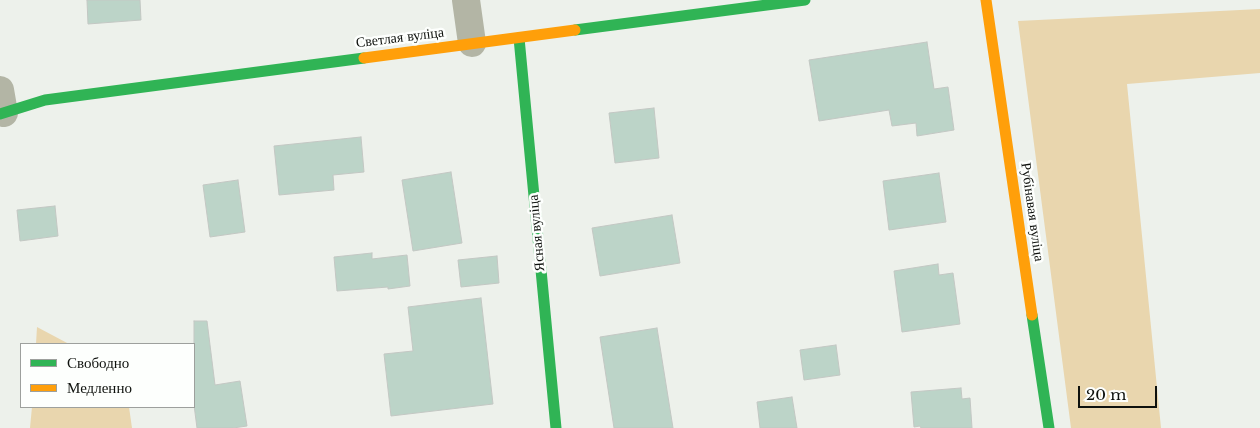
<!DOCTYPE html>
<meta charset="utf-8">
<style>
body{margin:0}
#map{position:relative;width:1260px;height:428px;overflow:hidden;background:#edf1eb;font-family:"Libre Baskerville",serif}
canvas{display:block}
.legend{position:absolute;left:20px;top:343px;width:175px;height:65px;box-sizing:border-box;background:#fdfffd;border:1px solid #9da09d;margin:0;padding:6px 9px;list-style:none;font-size:15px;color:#0e110d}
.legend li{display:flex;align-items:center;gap:10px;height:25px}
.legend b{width:25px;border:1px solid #9da09d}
.scale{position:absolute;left:1078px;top:386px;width:79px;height:22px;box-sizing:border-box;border:2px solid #0e110d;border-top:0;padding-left:6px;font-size:15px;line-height:18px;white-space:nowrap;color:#0e110d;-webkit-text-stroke:4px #fdfffd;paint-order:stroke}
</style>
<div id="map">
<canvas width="1260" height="428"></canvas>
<ul class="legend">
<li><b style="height:6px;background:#30b455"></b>Свободно</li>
<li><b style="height:6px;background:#ff9f0a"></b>Медленно</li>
</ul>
<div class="scale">20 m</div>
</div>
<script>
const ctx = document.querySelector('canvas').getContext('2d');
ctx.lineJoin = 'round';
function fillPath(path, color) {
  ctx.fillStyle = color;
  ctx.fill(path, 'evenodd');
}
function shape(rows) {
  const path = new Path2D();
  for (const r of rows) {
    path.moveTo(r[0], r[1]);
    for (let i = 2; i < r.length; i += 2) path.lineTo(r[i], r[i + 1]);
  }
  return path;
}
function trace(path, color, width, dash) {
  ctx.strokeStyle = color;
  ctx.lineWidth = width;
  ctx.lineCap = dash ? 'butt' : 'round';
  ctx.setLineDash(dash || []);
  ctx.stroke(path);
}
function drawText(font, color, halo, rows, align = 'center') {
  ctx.font = font + ' "Libre Baskerville",serif';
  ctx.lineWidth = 5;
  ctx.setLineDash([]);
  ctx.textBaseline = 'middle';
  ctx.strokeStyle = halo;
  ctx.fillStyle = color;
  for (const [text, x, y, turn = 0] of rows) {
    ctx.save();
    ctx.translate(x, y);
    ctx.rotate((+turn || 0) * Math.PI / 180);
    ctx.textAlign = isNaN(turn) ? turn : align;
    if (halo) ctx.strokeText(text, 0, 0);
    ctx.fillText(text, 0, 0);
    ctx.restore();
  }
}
const green = shape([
 [1260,9,1260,73,1127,84,1161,428,1071,428,1018,21],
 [37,327,69,344,36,344],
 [32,407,129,407,132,428,30,428]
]);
const building = shape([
 [87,0,140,0,141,20,88,24,87,0],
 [927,42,934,89,948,87,954,130,917,136,916,123,892,126,889,110,819,121,809,60,927,42],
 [654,108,659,158,615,163,609,113,654,108],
 [361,137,364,172,333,175,334,190,279,195,274,146,361,137],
 [451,172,462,243,413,251,402,180,451,172],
 [939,173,946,222,889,230,883,181,939,173],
 [238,180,245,232,210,237,203,185,238,180],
 [55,206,58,236,20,241,17,210,55,206],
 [672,215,680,263,600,276,592,228,672,215],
 [372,253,372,259,407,255,410,286,388,289,388,287,337,291,334,257,372,253],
 [497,256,499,283,461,287,458,260,497,256],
 [938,264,939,275,953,273,960,324,902,332,894,271,938,264],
 [481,298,493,404,391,416,384,354,413,351,408,307,481,298],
 [194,321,207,321,215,385,240,381,247,426,233,428,197,428,194,405,194,321],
 [657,328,673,428,614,428,600,337,657,328],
 [836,345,840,375,804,380,800,350,836,345],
 [961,388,962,399,970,398,972,428,921,428,920,426,914,427,911,392,961,388],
 [792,397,797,428,760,428,757,402,792,397]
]);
const street = shape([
 [466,0,472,43],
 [0,90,4,113]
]);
const fast = shape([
 [575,30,805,0],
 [519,38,556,428],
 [0,114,45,100,364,58],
 [1032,315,1049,428]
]);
const slow = shape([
 [986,0,1032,315],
 [364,58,575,30]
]);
const streetNames = [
 ["Светлая вуліца",400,38,-7],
 ["Рубінавая вуліца",1032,212,82],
 ["Ясная вуліца",537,233,-95]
];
fillPath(green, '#e9d6ae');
fillPath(building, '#bcd4c8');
trace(building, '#c3c7c3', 1);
trace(street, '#b3b5a5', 28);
trace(fast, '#30b455', 11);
trace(slow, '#ff9f0a', 11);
drawText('14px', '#0e110d', '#fdfffd', streetNames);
</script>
